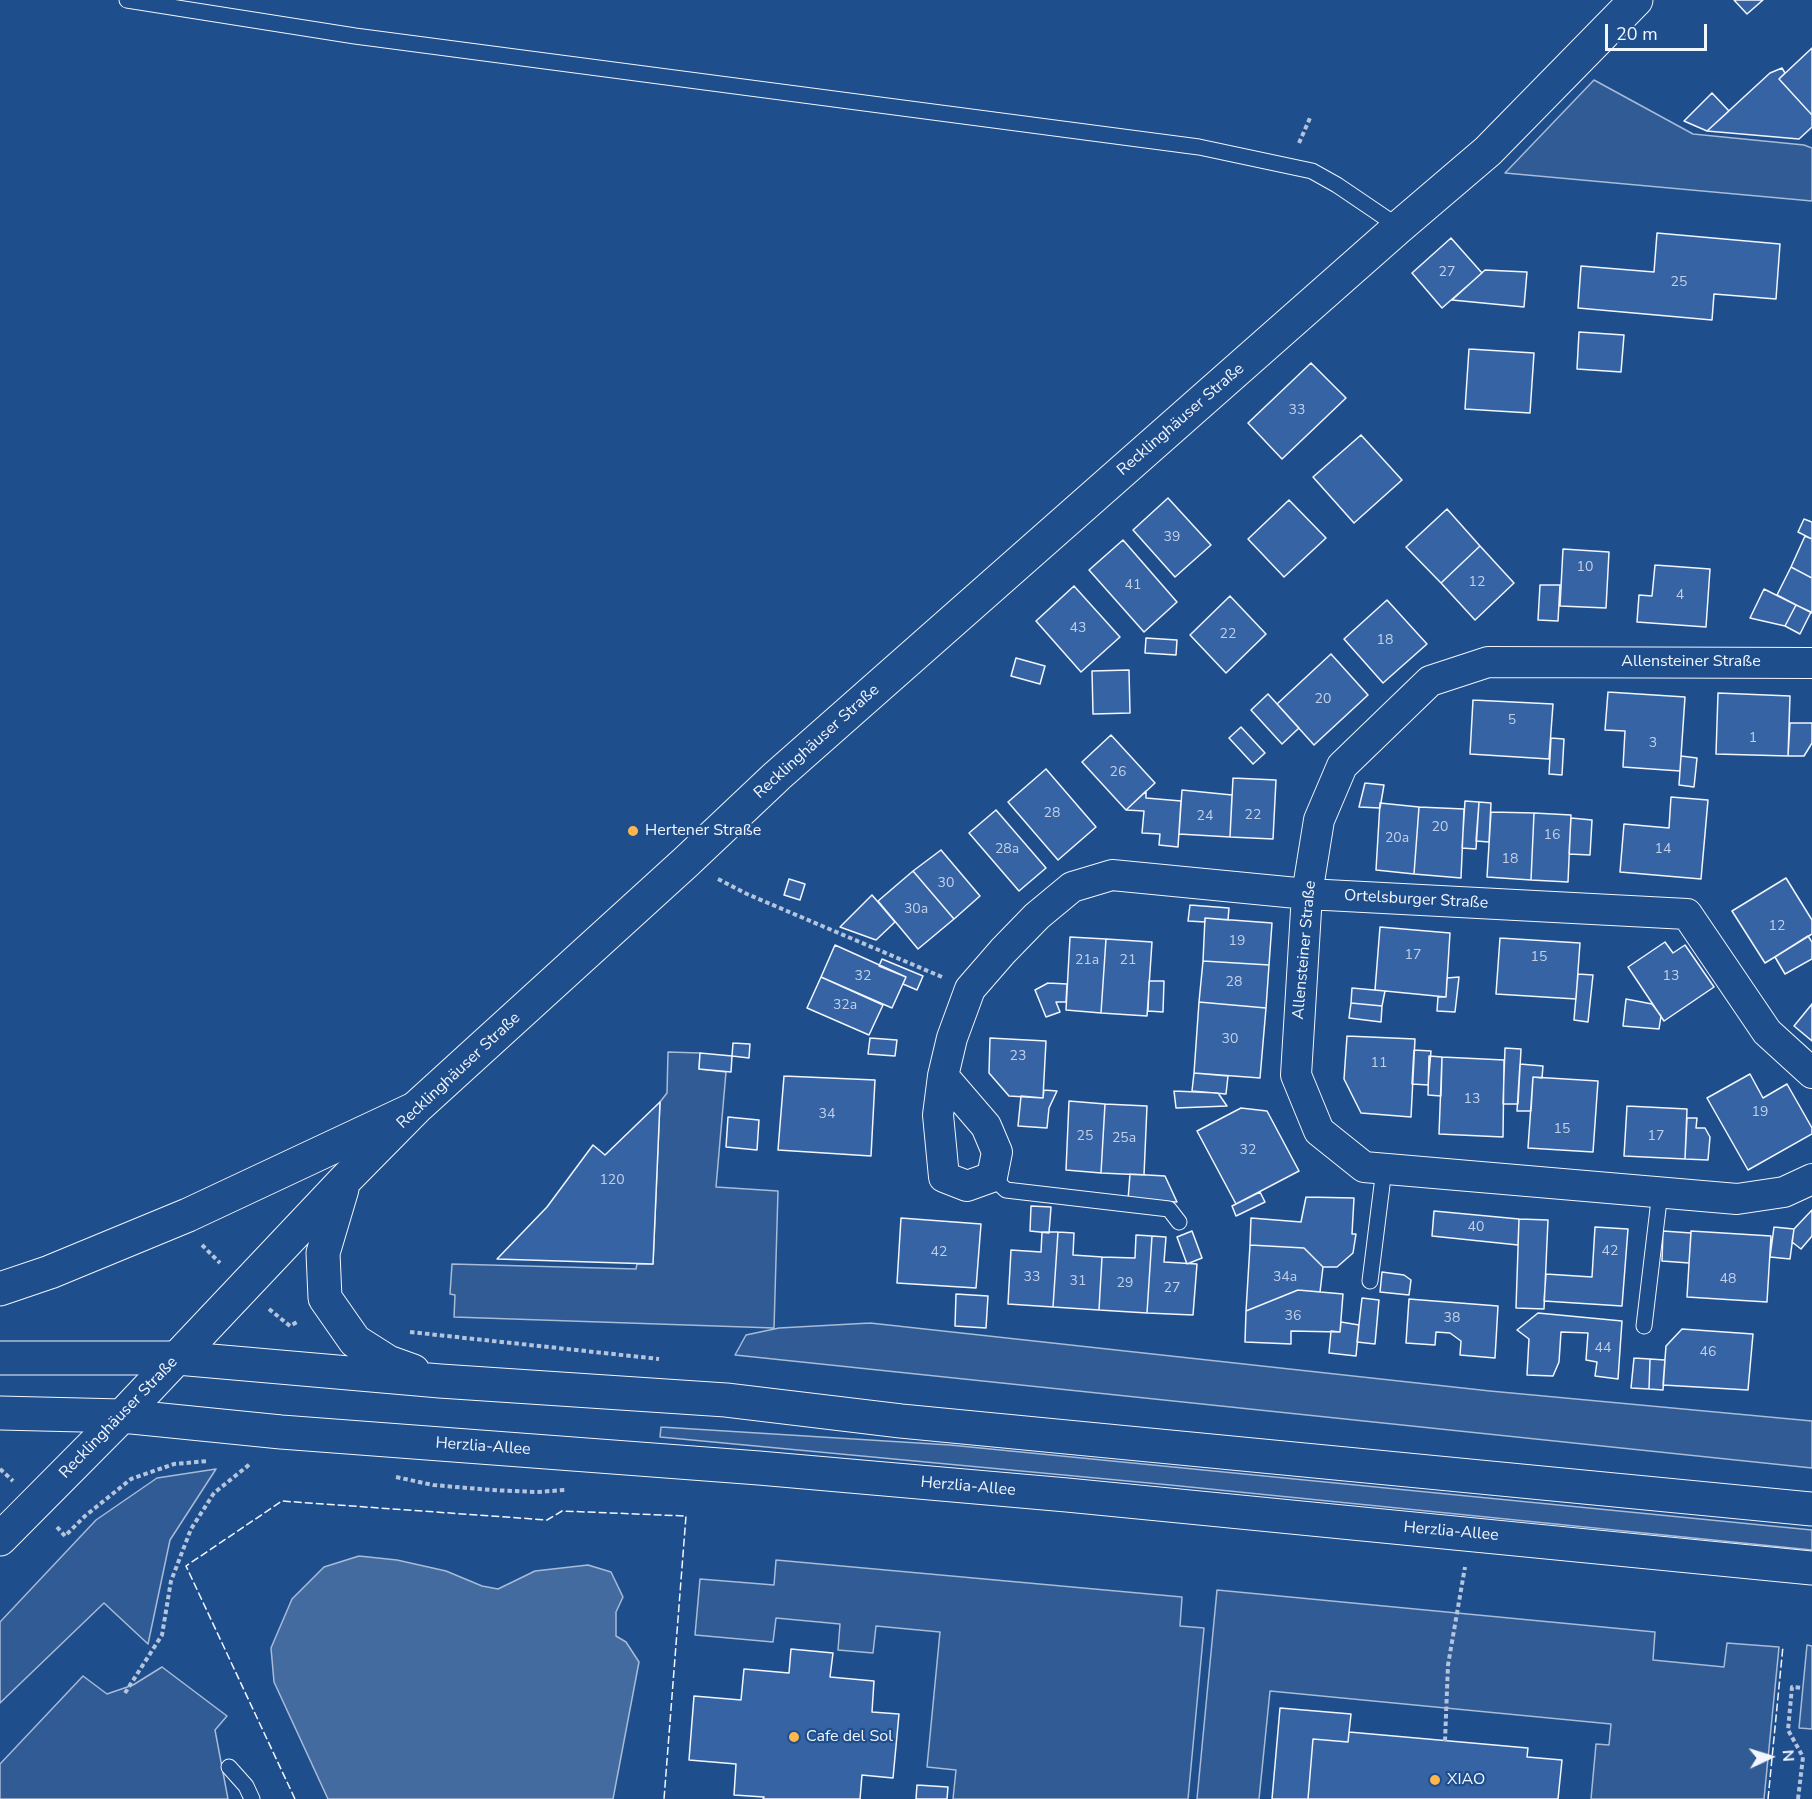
<!DOCTYPE html>
<meta charset="utf-8">
<style>
body{margin:0}
#map{position:relative;width:1812px;height:1799px;overflow:hidden;background:#1f4e8c;font-family:"Nunito Sans",sans-serif}
canvas{display:block}
.north{position:absolute;left:1740px;top:1727px;width:60px;height:60px;-webkit-text-stroke:4px #1f4e8c;paint-order:stroke;rotate:86deg;font-size:16px;font-weight:700;line-height:24px;text-align:center;color:#f2f6ff}
.north::after{content:'';display:block;margin:auto;width:21px;height:27px;background:#f2f6ff;clip-path:polygon(50% 0,100% 100%,50% 72%,0 100%)}
.scale{position:absolute;left:1605px;top:24px;width:102px;height:27px;box-sizing:border-box;border:3px solid #f2f6ff;border-top:0;padding-left:8px;font-size:18px;line-height:21px;white-space:nowrap;color:#f2f6ff;-webkit-text-stroke:4px #1f4e8c;paint-order:stroke}
</style>
<div id="map">
<canvas width="1812" height="1799"></canvas>
<div class="north">N</div>
<div class="scale">20 m</div>
</div>
<script>
const ctx = document.querySelector('canvas').getContext('2d');
ctx.lineJoin = 'round';
function fillPath(path, color) {
  ctx.fillStyle = color;
  ctx.fill(path, 'evenodd');
}
function shape(rows) {
  const path = new Path2D();
  for (const r of rows) {
    path.moveTo(r[0], r[1]);
    for (let i = 2; i < r.length; i += 2) path.lineTo(r[i], r[i + 1]);
  }
  return path;
}
function trace(path, color, width, dash) {
  ctx.strokeStyle = color;
  ctx.lineWidth = width;
  ctx.lineCap = dash ? 'butt' : 'round';
  ctx.setLineDash(dash || []);
  ctx.stroke(path);
}
function drawText(font, color, halo, rows, align = 'center') {
  ctx.font = font + ' "Nunito Sans",sans-serif';
  ctx.lineWidth = 4.5;
  ctx.setLineDash([]);
  ctx.textBaseline = 'middle';
  ctx.strokeStyle = halo;
  ctx.fillStyle = color;
  for (const [text, x, y, turn = 0] of rows) {
    ctx.save();
    ctx.translate(x, y);
    ctx.rotate((+turn || 0) * Math.PI / 180);
    ctx.textAlign = isNaN(turn) ? turn : align;
    if (halo) ctx.strokeText(text, 0, 0);
    ctx.fillText(text, 0, 0);
    ctx.restore();
  }
}
const built = shape([
 [1594,80,1693,134,1804,145,1812,148,1812,201,1505,173,1594,80],
 [668,1052,700,1053,699,1069,726,1072,716,1187,778,1191,774,1328,454,1317,455,1295,450,1294,452,1264,636,1269,637,1264,653,1264,660,1102,667,1093,668,1052],
 [870,1323,1490,1391,1812,1421,1812,1468,735,1355,746,1335,779,1328,870,1323],
 [661,1427,950,1445,1812,1530,1812,1550,1170,1485,660,1437,661,1427],
 [216,1469,170,1540,148,1644,104,1603,0,1703,0,1622,96,1520,157,1478,216,1469],
 [776,1560,1182,1597,1180,1626,1204,1628,1188,1799,953,1799,956,1770,927,1767,940,1632,876,1626,873,1653,838,1650,840,1624,776,1618,773,1642,695,1635,700,1579,774,1585,776,1560],
 [1217,1590,1655,1632,1653,1660,1724,1667,1727,1643,1779,1647,1764,1799,1591,1799,1596,1744,1609,1745,1611,1724,1270,1691,1259,1799,1197,1799,1217,1590],
 [1807,1645,1812,1646,1812,1729,1799,1728,1807,1645],
 [162,1667,227,1716,215,1730,228,1799,0,1799,0,1764,83,1676,107,1694,133,1685,162,1667]
]);
const water = shape([
 [359,1556,397,1560,446,1571,482,1586,498,1589,535,1571,588,1565,611,1572,623,1597,616,1612,616,1636,626,1642,639,1662,613,1799,328,1799,274,1682,271,1648,292,1599,324,1567,359,1556]
]);
const building = shape([
 [1734,0,1763,0,1747,14,1734,0],
 [1812,48,1812,115,1779,79,1812,48],
 [1782,68,1785,73,1779,79,1812,115,1812,127,1799,139,1707,131,1770,73,1782,68],
 [1712,93,1729,111,1707,131,1684,121,1712,93],
 [1657,233,1780,244,1776,299,1714,294,1712,320,1578,308,1581,266,1654,272,1657,233],
 [1451,238,1482,273,1442,308,1412,273,1451,238],
 [1485,270,1527,272,1524,307,1452,300,1485,270],
 [1579,332,1624,335,1621,372,1577,369,1579,332],
 [1469,349,1534,353,1530,413,1465,409,1469,349],
 [1311,363,1346,398,1282,459,1248,423,1311,363],
 [1361,435,1402,480,1354,523,1313,477,1361,435],
 [1168,498,1211,545,1175,577,1133,530,1168,498],
 [1289,500,1326,538,1284,577,1248,539,1289,500],
 [1447,509,1480,546,1441,583,1406,547,1447,509],
 [1804,519,1812,522,1812,539,1798,532,1804,519],
 [1805,536,1812,539,1812,578,1791,567,1805,536],
 [1123,540,1177,602,1144,632,1089,570,1123,540],
 [1480,546,1514,583,1475,620,1441,583,1480,546],
 [1563,549,1609,552,1606,608,1560,606,1563,549],
 [1655,565,1710,569,1706,627,1637,622,1639,595,1652,596,1655,565],
 [1791,567,1812,578,1812,613,1777,595,1791,567],
 [1540,585,1560,585,1558,621,1538,620,1540,585],
 [1074,586,1120,637,1081,672,1036,621,1074,586],
 [1764,589,1796,605,1785,626,1750,618,1764,589],
 [1230,596,1266,634,1226,673,1190,635,1230,596],
 [1387,600,1427,644,1383,683,1344,639,1387,600],
 [1796,605,1811,612,1800,634,1785,626,1796,605],
 [1146,638,1177,640,1176,655,1145,653,1146,638],
 [1331,654,1368,695,1314,745,1277,704,1331,654],
 [1016,658,1045,666,1040,684,1011,676,1016,658],
 [1129,670,1130,713,1093,714,1092,671,1129,670],
 [1608,692,1685,697,1680,771,1623,767,1625,731,1605,730,1608,692],
 [1718,693,1790,696,1788,756,1716,754,1718,693],
 [1268,694,1299,728,1282,744,1251,710,1268,694],
 [1473,700,1553,704,1549,759,1470,754,1473,700],
 [1790,723,1812,723,1812,743,1804,756,1788,756,1790,723],
 [1241,727,1265,753,1253,764,1229,738,1241,727],
 [1111,735,1155,783,1126,810,1082,762,1111,735],
 [1551,738,1564,739,1562,775,1549,774,1551,738],
 [1681,756,1697,758,1694,787,1679,785,1681,756],
 [1046,769,1096,827,1058,860,1008,802,1046,769],
 [1233,778,1276,780,1273,839,1230,837,1233,778],
 [1365,783,1384,785,1380,808,1359,807,1365,783],
 [1182,790,1232,795,1230,837,1179,834,1182,790],
 [1146,791,1146,798,1181,801,1178,847,1159,845,1160,834,1142,833,1144,811,1126,810,1146,791],
 [1671,797,1708,800,1701,879,1620,872,1624,824,1669,828,1671,797],
 [1465,801,1479,802,1476,849,1462,848,1465,801],
 [1479,802,1491,803,1489,842,1476,841,1479,802],
 [1380,803,1419,807,1414,874,1376,870,1380,803],
 [1419,807,1464,809,1461,878,1414,874,1419,807],
 [996,810,1046,868,1019,891,969,833,996,810],
 [1491,812,1534,813,1531,880,1487,877,1491,812],
 [1534,813,1571,815,1568,882,1531,880,1534,813],
 [1571,818,1592,820,1590,855,1569,854,1571,818],
 [941,850,980,896,954,919,913,871,941,850],
 [913,871,954,919,918,949,878,901,913,871],
 [1786,878,1812,920,1812,934,1765,963,1732,911,1786,878],
 [789,879,805,884,800,900,784,895,789,879],
 [872,895,895,922,876,940,840,927,872,895],
 [1190,905,1229,908,1228,920,1205,918,1205,922,1188,921,1190,905],
 [1205,918,1272,923,1269,965,1203,961,1205,918],
 [1380,927,1450,933,1446,997,1375,990,1380,927],
 [1808,936,1812,942,1812,959,1785,974,1775,957,1808,936],
 [1070,937,1106,939,1101,1013,1066,1010,1070,937],
 [1500,938,1580,943,1576,999,1496,994,1500,938],
 [1106,939,1152,942,1147,1016,1101,1013,1106,939],
 [1665,942,1673,953,1685,945,1714,987,1664,1021,1628,967,1665,942],
 [835,945,906,977,892,1008,821,977,835,945],
 [882,959,923,976,917,990,903,984,906,977,879,966,882,959],
 [1203,961,1269,965,1266,1008,1199,1002,1203,961],
 [1578,974,1593,975,1588,1022,1574,1020,1578,974],
 [821,977,883,1005,869,1035,807,1008,821,977],
 [1459,977,1455,1012,1437,1011,1438,997,1446,997,1447,978,1459,977],
 [1149,981,1164,981,1163,1012,1148,1011,1149,981],
 [1048,983,1067,984,1066,1002,1056,1002,1060,1012,1046,1017,1035,990,1048,983],
 [1352,988,1385,991,1382,1006,1351,1003,1352,988],
 [1626,999,1652,1004,1661,1016,1659,1029,1623,1026,1626,999],
 [1199,1002,1266,1008,1260,1078,1194,1073,1199,1002],
 [1351,1003,1382,1006,1381,1022,1349,1018,1351,1003],
 [1812,1004,1812,1041,1794,1026,1812,1004],
 [1347,1036,1415,1039,1411,1117,1361,1113,1344,1079,1347,1036],
 [870,1038,897,1040,895,1056,868,1054,870,1038],
 [990,1038,1046,1041,1043,1098,1009,1096,989,1073,990,1038],
 [733,1043,750,1044,749,1058,732,1056,733,1043],
 [1505,1048,1521,1049,1518,1104,1503,1104,1505,1048],
 [1414,1050,1431,1051,1428,1085,1412,1084,1414,1050],
 [700,1053,732,1056,731,1072,699,1069,700,1053],
 [1429,1056,1442,1057,1441,1096,1428,1095,1429,1056],
 [1442,1057,1504,1060,1503,1137,1439,1134,1442,1057],
 [1520,1064,1543,1066,1542,1078,1533,1077,1531,1111,1517,1111,1520,1064],
 [1194,1073,1228,1076,1226,1094,1192,1091,1194,1073],
 [1750,1074,1763,1098,1787,1084,1812,1128,1812,1134,1748,1170,1707,1098,1750,1074],
 [784,1076,875,1080,871,1156,778,1150,784,1076],
 [1533,1077,1598,1081,1593,1152,1528,1148,1533,1077],
 [1044,1090,1057,1091,1049,1108,1047,1128,1018,1126,1021,1096,1043,1098,1044,1090],
 [1174,1091,1218,1093,1227,1106,1176,1108,1174,1091],
 [1069,1101,1105,1104,1101,1173,1066,1170,1069,1101],
 [660,1102,653,1264,497,1259,547,1207,593,1145,605,1155,660,1102],
 [1105,1104,1147,1106,1144,1175,1101,1173,1105,1104],
 [1627,1106,1687,1109,1685,1159,1624,1156,1627,1106],
 [1241,1108,1267,1111,1299,1171,1236,1204,1197,1131,1241,1108],
 [728,1117,759,1120,757,1150,726,1147,728,1117],
 [1687,1118,1697,1118,1696,1128,1705,1128,1710,1137,1708,1160,1685,1159,1687,1118],
 [1130,1174,1165,1176,1177,1202,1128,1200,1130,1174],
 [1260,1192,1265,1202,1236,1216,1232,1206,1260,1192],
 [1306,1197,1354,1198,1352,1234,1356,1234,1353,1253,1337,1267,1323,1267,1304,1248,1250,1245,1251,1218,1301,1222,1306,1197],
 [1031,1206,1051,1207,1049,1233,1030,1231,1031,1206],
 [1812,1210,1812,1236,1801,1249,1792,1242,1794,1229,1812,1210],
 [1434,1211,1519,1219,1518,1245,1432,1236,1434,1211],
 [901,1218,981,1224,976,1288,897,1283,901,1218],
 [1519,1219,1548,1220,1544,1309,1516,1308,1519,1219],
 [1595,1227,1628,1229,1622,1306,1544,1301,1546,1274,1592,1277,1595,1227],
 [1774,1227,1794,1229,1790,1259,1770,1257,1774,1227],
 [1192,1231,1202,1258,1187,1264,1177,1237,1192,1231],
 [1663,1231,1691,1233,1689,1263,1662,1261,1663,1231],
 [1691,1231,1771,1236,1767,1302,1687,1297,1691,1231],
 [1042,1232,1058,1232,1053,1307,1008,1304,1011,1250,1041,1252,1042,1232],
 [1058,1232,1074,1233,1073,1255,1102,1257,1099,1310,1053,1307,1058,1232],
 [1136,1235,1152,1236,1147,1313,1099,1310,1102,1257,1135,1258,1136,1235],
 [1152,1236,1166,1237,1164,1262,1197,1264,1193,1315,1147,1313,1152,1236],
 [1250,1245,1304,1248,1323,1267,1320,1292,1298,1290,1246,1311,1250,1245],
 [1382,1272,1404,1275,1411,1280,1409,1295,1380,1292,1382,1272],
 [1298,1290,1343,1294,1340,1332,1291,1331,1291,1344,1245,1342,1246,1311,1298,1290],
 [956,1294,988,1296,986,1328,955,1326,956,1294],
 [1362,1298,1379,1300,1375,1344,1357,1342,1362,1298],
 [1409,1299,1498,1306,1495,1358,1460,1355,1461,1341,1450,1333,1436,1332,1435,1345,1406,1343,1409,1299],
 [1538,1313,1622,1321,1618,1379,1595,1376,1597,1362,1586,1360,1588,1333,1561,1332,1559,1362,1553,1376,1527,1375,1529,1339,1517,1330,1538,1313],
 [1341,1322,1359,1325,1356,1356,1329,1353,1331,1331,1340,1332,1341,1322],
 [1682,1329,1753,1334,1748,1390,1663,1385,1666,1346,1682,1329],
 [1634,1358,1650,1359,1649,1389,1631,1388,1634,1358],
 [1650,1359,1665,1360,1663,1390,1649,1389,1650,1359],
 [791,1649,833,1653,830,1677,874,1681,872,1712,899,1714,893,1778,862,1775,860,1799,763,1799,764,1797,734,1795,736,1764,689,1760,694,1696,741,1700,744,1669,789,1673,791,1649],
 [1280,1708,1351,1714,1348,1742,1313,1739,1308,1799,1272,1799,1280,1708],
 [1349,1732,1528,1748,1527,1757,1562,1760,1558,1799,1308,1799,1313,1739,1348,1742,1349,1732],
 [917,1785,948,1787,947,1799,916,1799,917,1785]
]);
const path = shape([
 [1299,143,1310,118],
 [718,879,747,894,942,977],
 [202,1245,220,1263],
 [269,1309,290,1326,299,1321],
 [410,1332,659,1359],
 [0,1469,13,1481],
 [396,1477,433,1485,491,1490,537,1492,565,1490],
 [57,1527,65,1536,85,1516,131,1479,174,1464,208,1461],
 [125,1693,162,1635,171,1581,191,1529,214,1493,250,1464],
 [1445,1741,1448,1665,1465,1567],
 [1798,1799,1803,1757,1788,1730,1792,1687,1803,1688]
]);
const service = shape([
 [127,0,355,36,1199,147,1312,171,1337,185,1399,227],
 [992,1177,1006,1190,1169,1209,1179,1222],
 [1370,1281,1384,1169],
 [1644,1326,1660,1192],
 [229,1767,246,1786,252,1799]
]);
const minor = shape([
 [1812,663,1488,662,1430,681,1342,766,1319,820,1307,894,1296,1075,1319,1131,1364,1167,1737,1199,1784,1192,1812,1179],
 [943,1076,986,1126,997,1152,992,1177,967,1186,944,1177,938,1115,943,1076,952,1038,970,989,1003,951,1037,916,1072,887,1112,875,1307,894,1687,914,1767,1032,1812,1073]
]);
const secondary = shape([
 [0,1289,50,1272,188,1215,414,1109],
 [0,1358,177,1358],
 [0,1413,122,1416]
]);
const primary = shape([
 [342,1189,323,1253,325,1298,355,1341,388,1362,413,1371],
 [177,1358,440,1381,726,1400,901,1421,1812,1509],
 [122,1416,281,1432,759,1468,1067,1495,1812,1568],
 [0,1539,122,1416,344,1181,418,1106,686,862,777,776,1399,227,1488,151,1636,0]
]);
const fence = shape([
 [295,1799,186,1566,282,1501,547,1520,562,1511,686,1516,664,1799],
 [1768,1799,1783,1646]
]);
const markers = [
 [633,831,6,"#ffb74d"],
 [794,1737,6,"#ffb74d"],
 [1435,1780,6,"#ffb74d"]
];
const numberNames = [
 ["27",1447,273],
 ["25",1679,283],
 ["33",1297,411],
 ["39",1172,538],
 ["10",1585,568],
 ["12",1477,583],
 ["41",1133,586],
 ["4",1680,596],
 ["43",1078,629],
 ["22",1228,635],
 ["18",1385,641],
 ["20",1323,700],
 ["5",1512,721],
 ["1",1753,739],
 ["3",1653,744],
 ["26",1118,773],
 ["28",1052,814],
 ["22",1253,816],
 ["24",1205,817],
 ["20",1440,828],
 ["16",1552,836],
 ["20a",1397,839],
 ["28a",1007,850],
 ["14",1663,850],
 ["18",1510,860],
 ["30",946,884],
 ["30a",916,910],
 ["12",1777,927],
 ["19",1237,942],
 ["17",1413,956],
 ["15",1539,958],
 ["21a",1087,961],
 ["21",1128,961],
 ["32",863,977],
 ["13",1671,977],
 ["28",1234,983],
 ["32a",845,1006],
 ["30",1230,1040],
 ["23",1018,1057],
 ["11",1379,1064],
 ["13",1472,1100],
 ["19",1760,1113],
 ["34",827,1115],
 ["15",1562,1130],
 ["25",1085,1137],
 ["17",1656,1137],
 ["25a",1124,1139],
 ["32",1248,1151],
 ["120",612,1181],
 ["40",1476,1228],
 ["42",1610,1252],
 ["42",939,1253],
 ["33",1032,1278],
 ["34a",1285,1278],
 ["48",1728,1280],
 ["31",1078,1282],
 ["29",1125,1284],
 ["27",1172,1289],
 ["36",1293,1317],
 ["38",1452,1319],
 ["44",1603,1349],
 ["46",1708,1353]
];
const streetNames = [
 ["Recklinghäuser Straße",1181,420,-41],
 ["Allensteiner Straße",1691,662],
 ["Recklinghäuser Straße",817,742,-42],
 ["Ortelsburger Straße",1416,900,3],
 ["Allensteiner Straße",1305,950,-85],
 ["Recklinghäuser Straße",459,1071,-43],
 ["Recklinghäuser Straße",119,1418,-46],
 ["Herzlia-Allee",483,1447,4],
 ["Herzlia-Allee",968,1487,5],
 ["Herzlia-Allee",1451,1532,5]
];
const poiNames = [
 ["Hertener Straße",645,831],
 ["Cafe del Sol",806,1737],
 ["XIAO",1447,1780]
];
fillPath(built, '#305b95');
trace(built, '#a8bbd7', 1.5);
fillPath(water, '#446ba0');
trace(water, '#a8bbd7', 1.5);
fillPath(building, '#3563a3');
trace(building, '#f2f6ff', 1.5);
trace(service, '#f2f6ff', 17);
trace(minor, '#f2f6ff', 32);
trace(secondary, '#f2f6ff', 35);
trace(primary, '#f2f6ff', 35);
trace(path, '#b3c4dc', 4, [4.5, 3]);
trace(service, '#1f4e8c', 15);
trace(minor, '#1f4e8c', 30);
trace(secondary, '#1f4e8c', 33);
trace(primary, '#1f4e8c', 33);
trace(fence, '#f2f6ff', 1.5, [8, 3]);
for (const [x, y, r, color] of markers) {
  const dot = new Path2D();
  dot.arc(x, y, r, 0, 2 * Math.PI);
  ctx.fillStyle = color;
  ctx.fill(dot);
  trace(dot, '#1f4e8c', 2);
}
drawText('14px', '#c3d1e8', null, numberNames);
drawText('16px', '#f2f6ff', '#1f4e8c', streetNames);
drawText('16px', '#f2f6ff', '#1f4e8c', poiNames, 'left');
</script>
